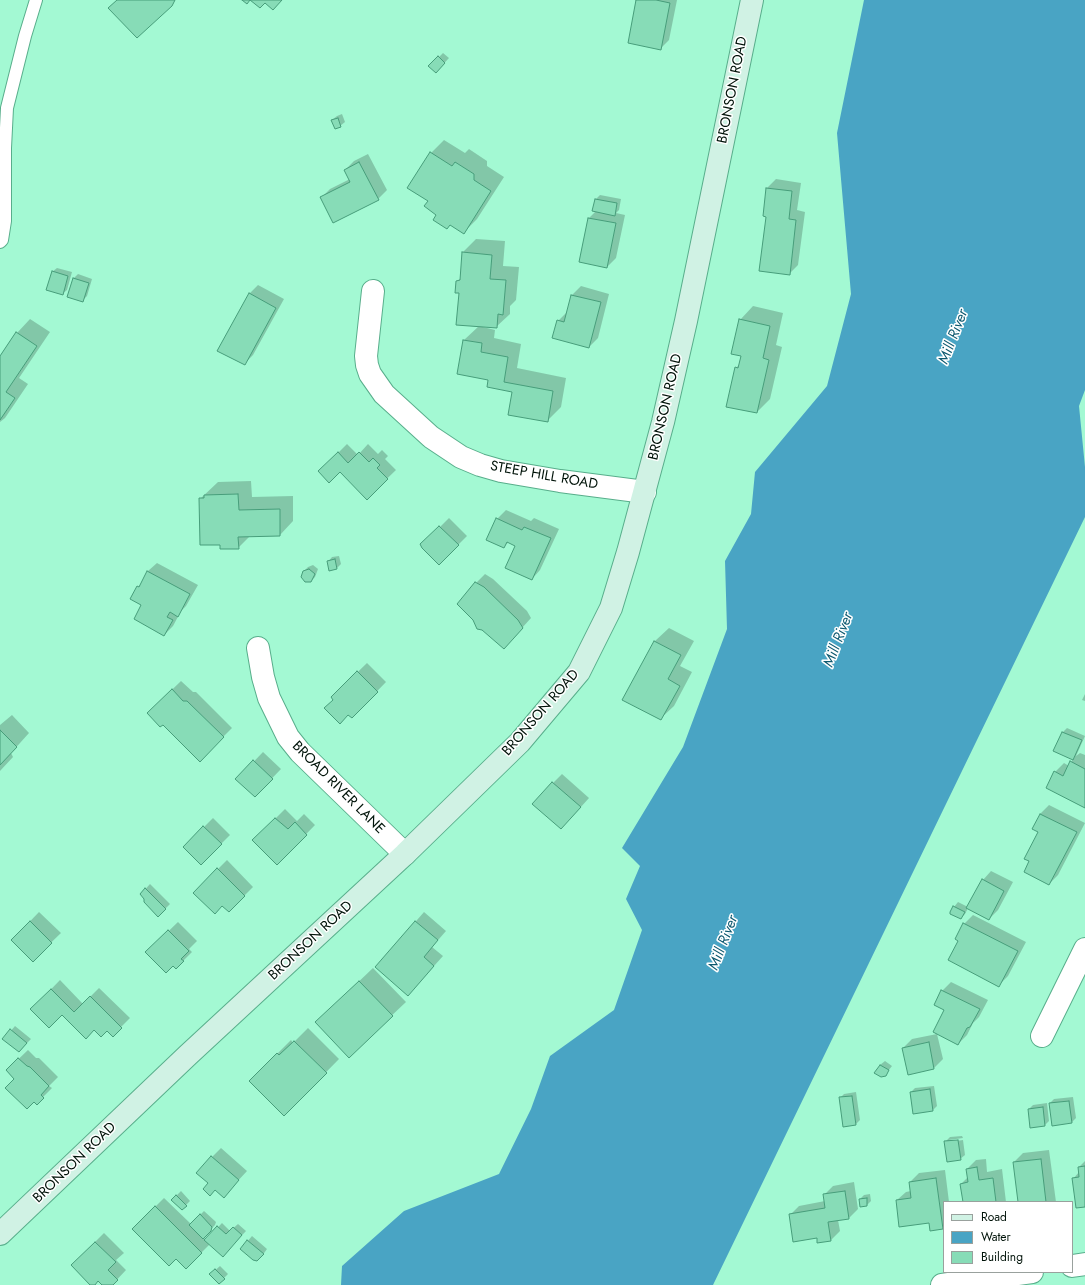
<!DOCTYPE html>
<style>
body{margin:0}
#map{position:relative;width:1085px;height:1285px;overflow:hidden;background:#a3f9d3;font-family:Jost,sans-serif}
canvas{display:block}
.legend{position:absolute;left:943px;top:1201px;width:130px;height:72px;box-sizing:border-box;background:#fff;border:1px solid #99a19d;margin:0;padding:5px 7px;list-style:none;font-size:12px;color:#001309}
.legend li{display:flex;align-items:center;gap:8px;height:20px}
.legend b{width:20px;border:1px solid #99a19d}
</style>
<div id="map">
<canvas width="1085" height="1285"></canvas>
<ul class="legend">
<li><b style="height:5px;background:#d0f2e4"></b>Road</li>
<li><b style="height:11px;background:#49a4c4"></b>Water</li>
<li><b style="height:11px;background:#87dcb7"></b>Building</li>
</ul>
</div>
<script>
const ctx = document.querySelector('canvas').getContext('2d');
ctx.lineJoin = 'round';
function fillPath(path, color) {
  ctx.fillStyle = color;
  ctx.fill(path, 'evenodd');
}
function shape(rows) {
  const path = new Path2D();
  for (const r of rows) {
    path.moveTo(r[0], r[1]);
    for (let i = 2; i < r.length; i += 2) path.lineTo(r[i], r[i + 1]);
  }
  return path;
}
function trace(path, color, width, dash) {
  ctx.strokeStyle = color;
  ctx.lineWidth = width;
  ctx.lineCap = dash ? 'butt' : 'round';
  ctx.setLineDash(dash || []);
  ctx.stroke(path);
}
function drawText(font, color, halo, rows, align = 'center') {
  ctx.font = font + ' Jost,sans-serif';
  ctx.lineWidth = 3;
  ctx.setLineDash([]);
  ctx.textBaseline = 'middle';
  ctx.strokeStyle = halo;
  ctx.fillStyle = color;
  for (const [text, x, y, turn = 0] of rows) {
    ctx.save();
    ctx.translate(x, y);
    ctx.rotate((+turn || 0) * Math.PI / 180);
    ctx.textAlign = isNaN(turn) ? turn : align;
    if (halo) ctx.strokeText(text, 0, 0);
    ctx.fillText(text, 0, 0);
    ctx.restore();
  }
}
const water = shape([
 [864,0,1085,0,1085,390,1079,406,1085,467,1085,517,713,1285,341,1285,342,1266,404,1211,499,1174,531,1109,550,1056,614,1010,642,930,626,899,640,866,622,848,683,747,727,629,725,561,751,514,755,472,827,386,851,294,837,133]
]);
const shadow = shape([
 [637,0,677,0,669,40,660,49],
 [443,53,449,58,436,72,430,66],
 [342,114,345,122,340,126,332,120,337,116],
 [444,140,465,153,469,149,487,161,487,166,504,177,477,219,464,232,451,224,447,228,438,214,431,153],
 [368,154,387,190,378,199,321,198,330,189,350,179,345,170,354,161],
 [776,179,801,183,797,210,805,212,798,265,789,274,767,216,767,188],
 [600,195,621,199,619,210,616,213,625,215,616,258,607,267,580,261,589,218,596,211,596,199],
 [476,239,505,241,503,266,519,267,516,300,510,306,510,314,496,327,483,326,483,327,495,330,494,338,521,344,517,368,566,378,561,407,547,421,513,391,489,379,458,373,464,340,479,326,460,292,457,282,461,278,463,252],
 [57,268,72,272,67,290,62,294,52,272],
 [78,274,92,279,87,296,83,300,74,278],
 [258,285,284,299,253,355,244,364,249,294],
 [581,286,609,294,598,338,589,347,558,321,567,312,572,295],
 [753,306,783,313,776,345,782,347,770,399,757,412,736,368,740,364,742,355,740,320],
 [30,319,50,332,19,378,28,384,5,418,0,422,0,357,17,333],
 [347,444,358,455,368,444,378,454,382,450,388,456,385,459,396,470,367,498,340,471,320,471],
 [251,481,252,497,293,496,293,521,280,535,251,535,238,548,200,499,218,482],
 [506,510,531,521,534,518,559,529,540,570,532,579,517,545,509,542,503,547,497,519],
 [449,518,467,536,439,564,422,545],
 [339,556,341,564,337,568,330,570,328,562,332,557],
 [157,563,198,585,186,606,181,611,173,626,164,635,138,587,142,583,148,571],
 [313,565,318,569,315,577,311,581,303,572,308,567],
 [485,574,493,579,527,611,531,618,513,638,476,583],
 [669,628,694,641,680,666,692,672,674,706,660,719,624,699,655,641],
 [367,663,386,682,352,717,332,697],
 [181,681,193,692,196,692,232,728,200,760,163,723,148,713],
 [1085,694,1085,701,1082,700],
 [12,715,29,733,11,753,13,757,0,771,0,725],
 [1067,728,1085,736,1076,756,1080,753,1085,755,1085,807,1055,772,1064,763,1069,766,1073,759,1054,751,1063,732],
 [263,752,281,769,255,796,237,779],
 [562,774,589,798,570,819,553,783],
 [1049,805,1085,823,1058,875,1049,884,1031,861,1039,832,1040,814],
 [285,809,297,821,304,814,315,825,277,864,254,840],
 [213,818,230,835,201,864,184,847],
 [227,860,253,887,229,911,222,905,194,893],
 [991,871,1013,882,998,910,989,919,968,908,965,914,961,918,954,907,958,902,968,907,983,880],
 [150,884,170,904,158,916,141,894],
 [39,912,61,933,33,960,12,940],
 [424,912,446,931,432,947,443,956,408,995,376,967],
 [973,915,1026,942,1008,976,999,985,960,941,964,924],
 [178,922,197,941,189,949,192,952,176,968,147,952],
 [373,968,406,1002,349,1056,330,1009],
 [60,980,83,1004,99,988,130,1018,113,1035,107,1029,94,1029,62,1014,32,1009],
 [951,982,988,1000,979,1017,973,1023,967,1035,958,1044,945,1010,942,991],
 [15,1026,31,1039,19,1051,4,1039],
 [308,1028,339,1059,284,1115,250,1081,291,1040,293,1043],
 [937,1034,943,1059,934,1068,903,1048,912,1039],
 [28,1050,36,1058,39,1058,58,1077,49,1086,52,1088,37,1103,7,1070],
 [885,1061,892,1066,885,1075,880,1065],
 [934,1086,937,1106,933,1110,911,1092,915,1088],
 [856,1092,860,1120,856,1124,844,1126,840,1098,844,1094],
 [1073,1097,1076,1118,1072,1122,1050,1103,1054,1099],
 [1047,1103,1049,1121,1045,1125,1031,1127,1029,1109,1033,1105],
 [962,1136,963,1138,949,1140,949,1142,963,1140,965,1155,960,1159,945,1142,950,1137],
 [221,1148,247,1171,224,1196,216,1189,210,1195,210,1183,212,1157],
 [1049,1150,1056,1202,1019,1202,1014,1162,1023,1153],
 [986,1159,987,1172,1002,1169,1006,1202,964,1202,961,1184,968,1177,967,1169,976,1160],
 [1085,1161,1085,1206,1073,1179,1079,1172,1079,1167],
 [945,1170,949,1202,944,1202,944,1226,942,1228,897,1200,906,1192,911,1191,910,1182,919,1173],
 [854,1182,858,1209,849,1218,838,1220,840,1231,831,1240,818,1237,790,1215,799,1206,825,1201,824,1195,833,1186],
 [181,1191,190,1201,182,1209,172,1200],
 [870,1194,871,1201,867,1205,860,1199,864,1195],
 [164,1198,191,1224,204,1211,216,1222,215,1225,203,1237,206,1240,222,1223,230,1231,238,1224,246,1231,227,1251,210,1244,186,1268,176,1258,133,1229],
 [104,1233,124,1253,116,1260,126,1270,112,1285,103,1285,98,1280,92,1285,72,1265],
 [252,1236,267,1249,262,1256,241,1249],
 [220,1266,228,1274,219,1283,211,1274]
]);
const building = shape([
 [117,0,175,0,172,6,137,38,108,8,117,0],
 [242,0,282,0,273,10,265,3,260,8,250,0,247,4,242,0],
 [636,0,656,0,670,3,661,50,628,43,636,0],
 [438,56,445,63,436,73,428,66,438,56],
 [338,118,341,127,335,129,331,120,338,118],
 [430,152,452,166,455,162,474,174,474,180,491,191,464,234,450,225,447,229,433,220,436,215,424,206,428,201,407,188,430,152],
 [359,162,379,200,333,223,320,197,350,182,344,170,359,162],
 [766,188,792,191,789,219,796,220,790,275,759,271,766,217,763,216,766,188],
 [595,199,617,203,615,216,592,211,595,199],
 [588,218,616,223,607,268,579,262,588,218],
 [462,252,492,255,490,279,506,280,503,315,498,314,497,328,456,325,459,293,455,293,456,281,460,280,462,252],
 [52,271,68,276,63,295,46,290,52,271],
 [73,278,89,283,83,302,67,297,73,278],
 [249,293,276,308,245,365,217,351,249,293],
 [571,295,601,302,589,348,552,338,557,320,564,322,571,295],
 [739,319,770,326,763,358,769,360,757,413,726,407,735,367,738,368,741,356,731,354,739,319],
 [16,332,37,346,6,392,15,398,0,420,0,356,16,332],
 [463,340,482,343,481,352,508,357,504,382,553,391,548,422,508,415,512,392,487,387,488,380,457,374,463,340],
 [338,452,348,463,359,452,369,462,373,458,380,465,377,468,388,479,367,500,340,472,329,483,318,471,338,452],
 [238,494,239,510,280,509,280,536,238,537,239,549,220,549,220,545,200,545,199,498,204,498,204,495,238,494],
 [496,518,522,530,524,527,551,538,532,580,505,568,515,546,507,542,504,548,486,540,496,518],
 [439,526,459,545,439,565,422,548,420,544,439,526],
 [335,559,337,569,329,571,327,561,335,559],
 [309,569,315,574,311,582,305,582,301,577,303,571,309,569],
 [147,571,190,594,178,617,170,612,167,617,173,620,164,636,134,619,141,605,130,599,137,586,139,587,147,571],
 [475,582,484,587,518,620,523,628,504,649,482,630,477,629,473,620,457,604,475,582],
 [654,641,681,655,668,679,680,686,661,720,622,700,654,641],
 [357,671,378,692,352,718,348,715,340,724,324,708,333,700,331,697,357,671],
 [172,689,183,701,187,701,224,737,200,762,163,725,160,727,147,713,172,689],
 [0,730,17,747,0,765,0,730],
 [1062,732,1082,740,1073,760,1053,751,1062,732],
 [253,760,273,779,255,797,235,779,253,760],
 [1070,761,1085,769,1085,808,1046,788,1054,771,1063,776,1070,761],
 [552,782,581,807,561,829,532,804,552,782],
 [1040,814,1077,832,1049,885,1024,872,1029,861,1024,859,1038,832,1032,829,1040,814],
 [275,818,288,829,295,822,307,835,277,865,252,840,275,818],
 [203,826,222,844,201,865,183,847,203,826],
 [217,868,245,896,229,912,222,906,215,914,193,893,217,868],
 [982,879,1004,891,989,920,966,908,982,879],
 [145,888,166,909,158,917,144,902,144,899,140,894,145,888],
 [953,906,965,912,961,919,950,914,950,912,953,906],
 [30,921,52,943,33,962,11,940,30,921],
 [415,921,438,940,424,957,434,966,408,996,375,967,415,921],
 [963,923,1018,951,999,987,948,960,958,941,955,939,963,923],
 [168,930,189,951,181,959,184,961,176,969,173,966,166,973,145,952,168,930],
 [359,981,393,1016,349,1058,315,1022,359,981],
 [51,989,74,1012,90,996,122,1028,113,1037,107,1031,101,1037,94,1030,86,1039,62,1015,49,1028,30,1009,51,989],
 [941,990,980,1009,970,1027,967,1028,958,1045,933,1032,944,1010,934,1005,941,990],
 [10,1029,27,1043,19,1052,2,1039,10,1029],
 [294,1041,327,1073,284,1116,249,1081,277,1053,279,1055,294,1041],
 [929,1042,934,1069,908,1075,902,1048,929,1042],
 [18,1058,27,1066,30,1067,49,1086,41,1095,44,1098,37,1105,34,1102,27,1109,5,1088,14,1079,6,1070,18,1058],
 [880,1065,889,1070,886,1076,881,1077,874,1073,880,1065],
 [930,1089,933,1111,913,1114,910,1092,930,1089],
 [852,1096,856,1125,843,1127,839,1097,852,1096],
 [1069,1101,1072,1123,1052,1126,1049,1103,1069,1101],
 [1043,1107,1045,1126,1030,1128,1028,1109,1043,1107],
 [958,1140,961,1160,947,1162,944,1141,958,1140],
 [211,1156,239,1180,224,1198,215,1190,210,1196,203,1189,208,1183,196,1173,211,1156],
 [1041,1159,1046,1202,1018,1202,1013,1162,1041,1159],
 [1085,1166,1085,1207,1076,1208,1072,1178,1079,1177,1078,1167,1085,1166],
 [977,1167,979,1180,993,1178,996,1202,963,1202,960,1184,968,1182,966,1169,977,1167],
 [936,1178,943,1229,930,1231,929,1223,899,1227,896,1200,911,1198,909,1182,936,1178],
 [845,1191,849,1219,828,1222,831,1241,817,1243,817,1238,793,1242,789,1214,825,1208,823,1194,845,1191],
 [176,1195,187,1206,182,1210,171,1200,176,1195],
 [867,1198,867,1206,860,1207,859,1199,867,1198],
 [155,1206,202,1253,186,1269,176,1259,169,1266,132,1229,155,1206],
 [200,1214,212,1227,211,1231,203,1239,189,1225,200,1214],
 [217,1226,226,1234,233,1227,242,1235,223,1257,204,1240,217,1226],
 [247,1240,264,1254,257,1261,253,1260,240,1249,247,1240],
 [95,1242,116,1262,108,1270,118,1280,113,1285,102,1285,98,1281,95,1285,90,1285,71,1265,95,1242],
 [215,1269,225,1279,219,1284,209,1274,215,1269]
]);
const lane = shape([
 [0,242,2,240,5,221,5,148,7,108,25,36,36,0]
]);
const street = shape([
 [373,291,366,356,367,365,370,374,384,394,431,437,461,457,480,465,501,471,560,481,645,492],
 [258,648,263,677,269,698,288,737,300,752,405,854],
 [1042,1036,1085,949],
 [1072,1266,1085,1264],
 [942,1285,1032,1272]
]);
const secondary = shape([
 [0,1234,188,1055,405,854,520,742,579,672,611,608,628,552,663,422,686,321,752,0]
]);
const streetNames = [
 ["BRONSON ROAD",733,90,-79],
 ["BRONSON ROAD",666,407,-77],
 ["STEEP HILL ROAD",544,476,10],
 ["BRONSON ROAD",541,713,-49],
 ["BROAD RIVER LANE",338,788,45],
 ["BRONSON ROAD",311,941,-43],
 ["BRONSON ROAD",75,1163,-44]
];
const waterNames = [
 ["Mill River",954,337,-69],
 ["Mill River",839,640,-69],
 ["Mill River",724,943,-69]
];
fillPath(water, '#49a4c4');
fillPath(shadow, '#0003');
fillPath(building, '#87dcb7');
trace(building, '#479d7a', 1);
trace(lane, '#58ae8b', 14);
trace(street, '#58ae8b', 24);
trace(secondary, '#58ae8b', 24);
trace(lane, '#fff', 12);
trace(street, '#fff', 22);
trace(secondary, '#d0f2e4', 22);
drawText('14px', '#001309', '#fff', streetNames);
drawText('italic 15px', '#0d5970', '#fff', waterNames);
</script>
